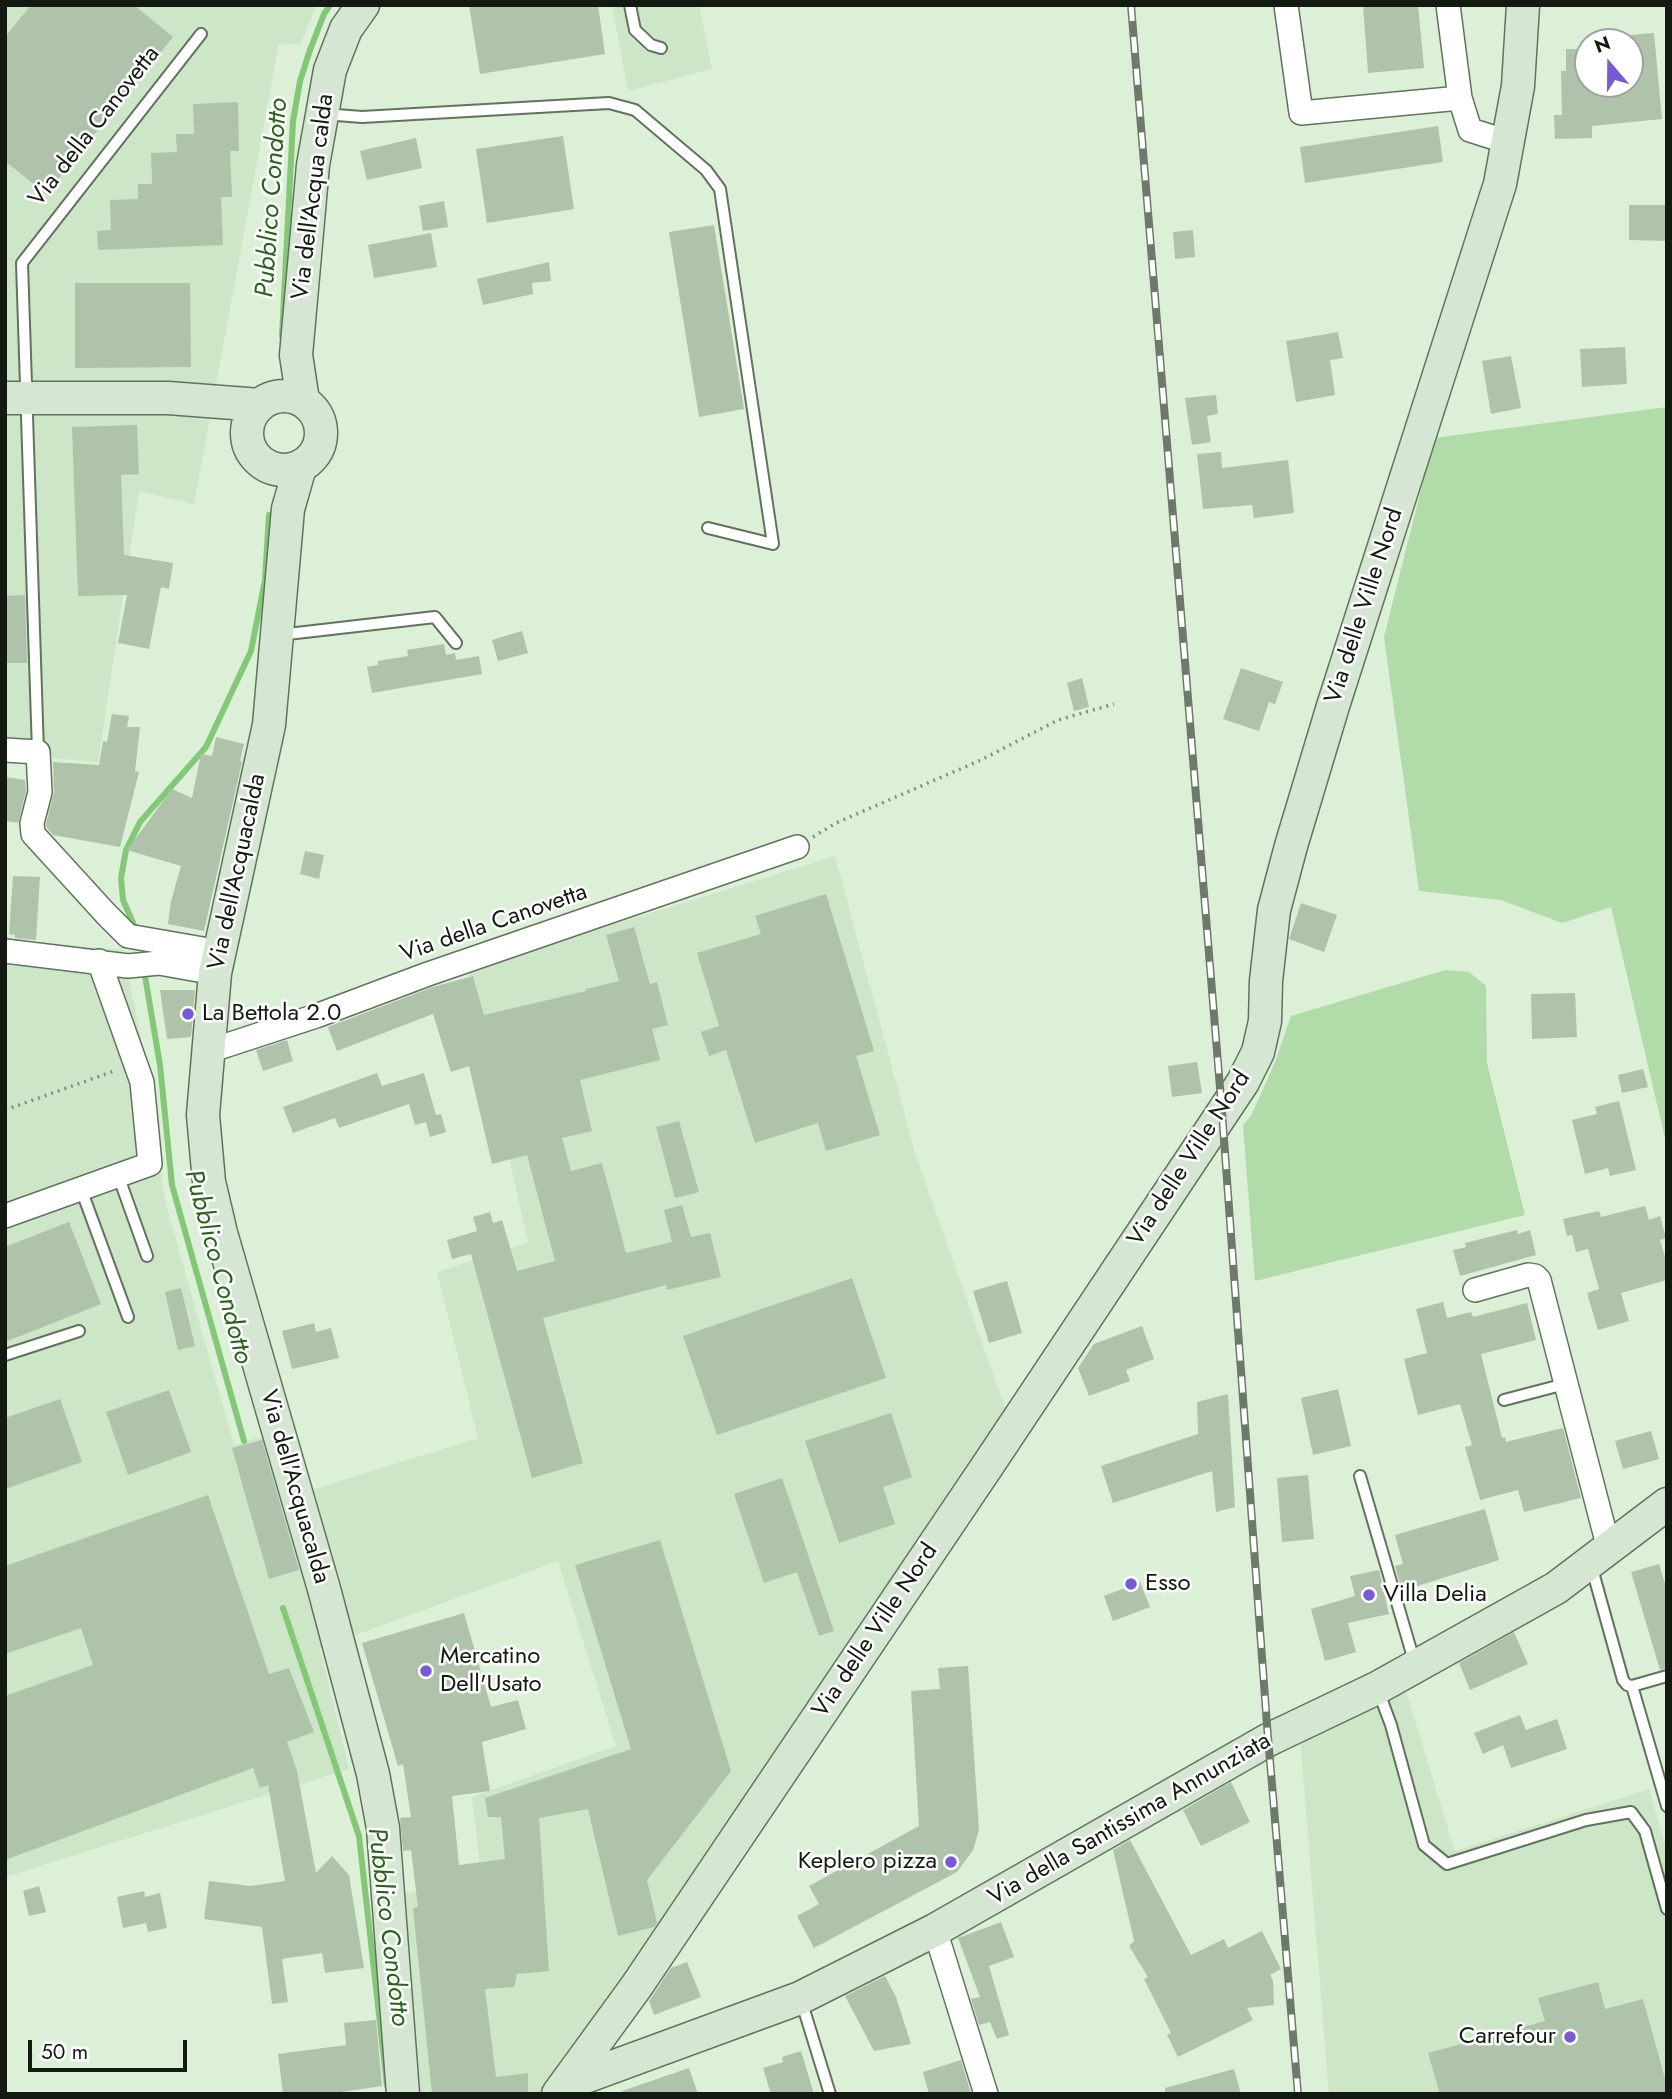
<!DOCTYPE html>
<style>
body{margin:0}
#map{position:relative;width:1672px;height:2099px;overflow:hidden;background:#dbf0d6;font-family:Jost,sans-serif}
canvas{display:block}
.frame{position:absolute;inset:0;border:7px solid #131a11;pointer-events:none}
.north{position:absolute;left:1574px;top:28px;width:70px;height:70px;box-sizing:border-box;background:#fff;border:2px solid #a1a3a0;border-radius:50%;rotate:340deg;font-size:19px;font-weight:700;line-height:28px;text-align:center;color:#131a11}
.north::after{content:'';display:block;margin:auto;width:24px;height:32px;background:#775ad5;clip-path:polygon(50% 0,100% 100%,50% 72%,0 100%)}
.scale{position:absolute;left:28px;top:2040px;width:159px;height:32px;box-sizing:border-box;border:4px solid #131a11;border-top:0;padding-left:9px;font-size:21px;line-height:24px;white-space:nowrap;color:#131a11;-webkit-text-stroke:5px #fff;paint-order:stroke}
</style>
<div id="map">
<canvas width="1672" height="2099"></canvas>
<div class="frame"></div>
<div class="north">N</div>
<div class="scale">50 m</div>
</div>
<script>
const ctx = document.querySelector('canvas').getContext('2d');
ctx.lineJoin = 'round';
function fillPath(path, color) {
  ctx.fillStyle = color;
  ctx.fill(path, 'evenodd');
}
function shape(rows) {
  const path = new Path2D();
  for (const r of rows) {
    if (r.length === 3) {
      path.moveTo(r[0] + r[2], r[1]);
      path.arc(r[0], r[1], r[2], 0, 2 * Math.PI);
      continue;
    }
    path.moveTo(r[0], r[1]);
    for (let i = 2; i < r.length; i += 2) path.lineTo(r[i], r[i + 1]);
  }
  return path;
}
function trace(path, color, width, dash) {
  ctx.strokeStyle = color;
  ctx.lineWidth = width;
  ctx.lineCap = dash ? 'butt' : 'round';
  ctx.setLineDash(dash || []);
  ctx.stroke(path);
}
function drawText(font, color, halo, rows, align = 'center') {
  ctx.font = font + ' Jost,sans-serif';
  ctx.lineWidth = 5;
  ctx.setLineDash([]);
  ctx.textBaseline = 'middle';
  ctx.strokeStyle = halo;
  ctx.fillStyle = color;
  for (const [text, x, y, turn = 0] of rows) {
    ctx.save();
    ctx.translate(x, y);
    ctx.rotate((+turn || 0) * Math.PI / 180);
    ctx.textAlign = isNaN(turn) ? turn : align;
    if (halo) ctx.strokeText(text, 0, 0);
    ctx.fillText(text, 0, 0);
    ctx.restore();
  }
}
const built = shape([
 [5,5,317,5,300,45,279,43,194,504,139,491,98,762,5,754],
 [612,5,699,5,712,69,628,91],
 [835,856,915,1153,1006,1411,550,2094,419,2094,403,1894,482,1882,472,1797,616,1746,558,1561,320,1648,349,1769,5,1877,5,939,123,950,149,1078,165,1201,234,1445,290,1428,308,1491,478,1438,437,1272,528,1242,467,970],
 [1406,1691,1455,1851,1649,1789,1667,1852,1667,2094,1329,2094,1300,1737]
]);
const green = shape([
 [1667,407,1667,1147,1611,907,1562,923,1501,900,1419,891,1384,637,1434,438],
 [1445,970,1469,972,1486,986,1487,1063,1525,1215,1255,1281,1243,1125,1251,1116,1275,1062,1291,1016]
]);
const stream = shape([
 [282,336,293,121,300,81,310,50,324,14,330,5],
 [137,932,123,900,121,878,126,850,140,822,206,747,251,651,265,580,269,515],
 [144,970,160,1065,172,1185,244,1441],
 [283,1608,359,1836,387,2086]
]);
const building = shape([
 [31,5,134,5,173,37,46,194,5,161,5,37],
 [469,5,598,5,605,54,480,74],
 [1363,5,1418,5,1424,68,1368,73],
 [1654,33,1662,119,1592,126,1592,138,1555,139,1554,115,1562,115,1561,71,1566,71,1566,49,1588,49,1588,84,1630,84,1630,35],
 [238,102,239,151,230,151,232,197,221,197,223,245,98,250,97,231,111,230,110,200,138,199,138,184,152,184,151,153,177,152,176,134,194,134,193,104],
 [1438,126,1443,162,1305,183,1300,147],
 [563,136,574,209,487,223,476,149],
 [416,138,422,168,367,180,360,151],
 [444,201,448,227,423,231,419,206],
 [1629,205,1667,205,1667,241,1629,240],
 [714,225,744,409,699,417,669,232],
 [1193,230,1195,257,1175,259,1173,232],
 [431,233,437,267,374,278,368,245],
 [549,262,551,281,532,283,533,294,483,305,477,279],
 [75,283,190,283,191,367,75,368],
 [1338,332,1343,358,1330,360,1335,395,1296,402,1286,341],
 [1625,347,1627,384,1582,387,1580,349],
 [1511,356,1521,408,1491,414,1482,361],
 [1216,395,1218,414,1207,416,1211,442,1192,445,1185,398],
 [137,425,139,474,121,475,124,555,173,563,169,589,161,587,149,649,118,643,127,595,78,596,72,427],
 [1221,452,1222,468,1288,460,1294,513,1254,518,1252,505,1203,509,1197,454],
 [25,595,27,663,5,663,5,596],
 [522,631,528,653,498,661,492,640],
 [444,644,446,655,455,653,456,660,479,656,482,674,372,693,367,667,378,665,378,661,408,656,407,650],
 [1241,668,1283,682,1275,704,1269,702,1259,731,1223,719],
 [1082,678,1089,707,1074,711,1067,683],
 [112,714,129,716,127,727,140,727,135,771,139,772,120,847,53,835,47,828,46,824,54,792,53,762,99,765,103,741,107,742],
 [216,737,244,744,240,761,242,762,204,931,168,924,171,901,181,866,127,850,172,789,192,798,201,754,212,756],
 [5,777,25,780,26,791,18,823,5,821],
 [305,851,324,855,319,879,300,874],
 [13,876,40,877,36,940,15,938,15,935,9,934],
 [826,894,874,1051,856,1056,880,1135,826,1151,818,1123,755,1143,726,1050,709,1056,701,1032,719,1026,697,953,761,934,755,916],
 [1301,903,1337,915,1324,952,1289,939],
 [634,927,650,984,657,982,668,1025,652,1029,660,1060,580,1080,592,1131,562,1138,571,1171,602,1163,626,1253,672,1242,664,1210,682,1205,691,1237,710,1233,721,1277,667,1290,666,1285,543,1318,583,1463,532,1478,471,1254,452,1259,447,1240,477,1231,473,1217,490,1212,493,1223,502,1220,517,1271,555,1261,527,1155,492,1164,469,1066,451,1072,433,1014,337,1051,328,1027,433,987,473,976,484,1015,586,991,586,989,619,981,606,935],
 [160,990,195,990,191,1037,167,1039],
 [1575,993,1577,1037,1532,1039,1531,994],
 [287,1040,293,1061,263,1071,256,1050],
 [1197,1062,1202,1093,1172,1097,1168,1066],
 [1643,1069,1648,1087,1622,1093,1618,1075],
 [377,1073,382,1086,424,1073,436,1115,441,1114,446,1132,430,1137,426,1122,415,1125,409,1104,339,1128,335,1118,293,1133,283,1107],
 [1619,1101,1636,1170,1610,1176,1608,1168,1585,1174,1572,1120,1597,1114,1595,1107],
 [679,1121,699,1192,675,1198,656,1127],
 [1645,1206,1649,1220,1660,1216,1666,1238,1660,1240,1667,1263,1667,1280,1621,1293,1629,1321,1598,1330,1587,1293,1599,1289,1588,1249,1576,1252,1572,1235,1567,1236,1563,1219,1599,1211,1601,1217],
 [69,1222,101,1304,5,1342,5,1247],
 [1517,1230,1518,1234,1530,1230,1536,1255,1460,1276,1453,1250,1466,1247,1465,1243],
 [852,1278,886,1378,717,1435,683,1336],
 [1007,1281,1022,1333,989,1343,973,1291],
 [181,1288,195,1346,178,1350,165,1292],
 [1443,1302,1447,1318,1471,1312,1473,1317,1527,1303,1536,1340,1481,1354,1502,1438,1505,1437,1506,1442,1563,1428,1581,1498,1524,1512,1518,1490,1480,1500,1465,1447,1472,1445,1460,1404,1418,1415,1404,1359,1427,1353,1416,1309],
 [314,1323,316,1332,331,1328,339,1358,292,1369,282,1331],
 [1142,1326,1154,1359,1126,1370,1130,1381,1089,1396,1078,1368,1094,1344],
 [1338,1389,1351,1446,1313,1455,1301,1398],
 [169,1390,191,1452,128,1475,106,1412],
 [1228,1394,1235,1507,1216,1512,1212,1471,1113,1503,1101,1466,1198,1434,1197,1402],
 [60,1399,82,1462,5,1489,5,1418],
 [891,1413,912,1477,883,1487,895,1524,839,1543,805,1441],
 [1651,1431,1659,1459,1623,1469,1615,1441],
 [262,1440,299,1570,269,1579,232,1448],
 [1308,1475,1314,1539,1282,1542,1277,1478],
 [782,1478,834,1631,819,1636,797,1572,764,1583,734,1494],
 [208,1495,269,1674,289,1668,314,1732,287,1742,297,1771,316,1873,332,1856,349,1875,364,1968,325,1973,322,1953,282,1959,288,2002,272,2004,262,1927,204,1919,209,1881,251,1886,285,1881,268,1785,260,1788,253,1768,5,1860,5,1696,93,1665,81,1628,5,1654,5,1566],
 [1485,1509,1499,1560,1402,1591,1395,1566,1403,1564,1395,1535],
 [660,1540,731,1771,647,1880,657,1923,654,1927,618,1936,588,1809,539,1818,549,1971,517,1974,514,1987,485,1989,496,2077,528,2073,528,2094,432,2094,413,1908,418,1907,411,1850,403,1851,400,1818,411,1817,403,1764,398,1766,362,1643,464,1613,491,1707,518,1700,526,1729,482,1742,490,1791,452,1796,459,1865,505,1859,501,1817,488,1817,485,1798,631,1749,575,1565],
 [1659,1564,1667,1590,1667,1668,1660,1670,1631,1572],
 [1379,1570,1389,1614,1348,1623,1356,1652,1325,1661,1311,1609,1355,1596,1350,1576],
 [1140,1582,1150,1607,1113,1621,1104,1596],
 [1514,1632,1528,1664,1470,1690,1459,1663],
 [968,1666,979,1830,973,1850,957,1872,814,1948,797,1916,819,1904,809,1886,919,1826,911,1691,940,1689,938,1668],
 [1520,1715,1526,1730,1557,1719,1567,1749,1511,1768,1503,1745,1483,1754,1474,1733],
 [1231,1782,1250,1822,1201,1846,1183,1810],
 [1130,1840,1191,1955,1224,1939,1228,1948,1262,1931,1281,1969,1270,1975,1273,1980,1274,2005,1247,2008,1253,2020,1178,2057,1167,2035,1171,2033,1144,1979,1148,1977,1129,1946,1134,1941,1113,1850],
 [39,1886,46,1912,29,1916,23,1891],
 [144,1891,145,1897,160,1893,167,1928,148,1932,146,1923,123,1928,117,1897],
 [1001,1922,1014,1957,989,1966,1009,2035,997,2039,990,2022,979,2025,971,1999,980,1997,958,1938],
 [687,1962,701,1997,654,2015,649,2001,671,1968],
 [885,1976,896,1997,911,2044,874,2051,845,1996],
 [1598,1982,1605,2009,1643,1999,1667,2086,1667,2094,1440,2094,1428,2053,1545,2021,1538,1998],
 [376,2020,382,2086,328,2094,283,2094,278,2054,346,2045,344,2023],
 [801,2051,814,2094,771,2094,763,2068,783,2062,782,2057],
 [961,2060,971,2094,929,2094,923,2072],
 [689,2068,698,2094,623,2094,622,2091],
 [1234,2069,1241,2094,1165,2094,1165,2088]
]);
const path = shape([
 [813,837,836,823,981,760,1058,720,1114,704],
 [5,1110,117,1070]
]);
const lane = shape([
 [630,5,635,30,651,45,661,48],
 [324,114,362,117,609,103,635,110,706,170,720,189,773,544,708,528],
 [279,635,435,617,456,643],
 [38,752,22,263,201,34],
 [118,1175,147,1256],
 [81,1189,128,1317],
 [5,1355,79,1331],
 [1504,1400,1565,1384],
 [1360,1476,1415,1664],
 [1591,1565,1623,1680,1627,1685,1632,1686,1667,1676],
 [1632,1686,1667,1806],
 [1378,1690,1391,1725,1424,1845,1447,1864,1586,1820,1631,1812,1645,1831,1667,1909],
 [801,2000,830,2094]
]);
const street = shape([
 [1286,5,1301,113,1460,98,1470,130,1508,142],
 [1448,5,1460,98],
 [5,750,38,752,40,792,32,823,33,834,106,914,128,936,220,952],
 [5,951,128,966,159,963,215,973],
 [209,1051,316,1016,428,974,797,847],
 [5,1216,150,1164,142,1082,99,961],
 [1475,1290,1528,1275,1535,1276,1539,1280,1609,1549],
 [935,1930,986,2094]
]);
const secondary = shape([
 [284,433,37],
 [5,398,168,398,260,405],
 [303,401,296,355,313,165,330,70,346,29,363,5],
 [300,467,288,509,269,725,215,973,203,1115,209,1182,221,1233,324,1589,373,1774,383,1828,403,2094],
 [566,2084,800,1998,935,1930,1268,1740,1377,1688,1556,1588,1667,1504],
 [558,2094,636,1987,988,1465,1243,1082,1258,1052,1265,1021,1266,981,1274,910,1291,846,1333,706,1500,184,1518,86,1523,5]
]);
const rail = shape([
 [1131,5,1222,1112,1267,1725,1298,2094]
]);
const markers = [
 [188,1014,7,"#775ad5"],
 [1131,1584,7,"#775ad5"],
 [1369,1595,7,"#775ad5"],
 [426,1671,7,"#775ad5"],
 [951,1862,7,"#775ad5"],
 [1570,2037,7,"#775ad5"]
];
const streetNames = [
 ["Via della Canovetta",95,127,-52],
 ["Via dell'Acqua calda",314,197,-83],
 ["Via delle Ville Nord",1365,606,-72],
 ["Via dell'Acquacalda",238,872,-78],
 ["Via della Canovetta",494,924,-19],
 ["Via delle Ville Nord",1190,1159,-57],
 ["Via dell'Acquacalda",294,1487,74],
 ["Via delle Ville Nord",876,1631,-56],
 ["Via della Santissima Annunziata",1130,1820,-30]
];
const poiNames = [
 ["La Bettola 2.0",202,1014],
 ["Esso",1145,1584],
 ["Villa Delia",1383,1595],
 ["Mercatino",440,1657],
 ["Dell'Usato",440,1685],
 ["Keplero pizza",937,1862,"right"],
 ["Carrefour",1556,2037,"right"]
];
const waterNames = [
 ["Pubblico Condotto",273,198,-86],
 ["Pubblico Condotto",217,1267,75],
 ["Pubblico Condotto",387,1927,83]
];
fillPath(built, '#cce6c7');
fillPath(green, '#b2dbaa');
trace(stream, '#85c778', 6);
fillPath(building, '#afc3ab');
trace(lane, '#61735d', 14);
trace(street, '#61735d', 26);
trace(secondary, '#61735d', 35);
trace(path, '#83917f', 3.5, [2, 5]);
trace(lane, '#fff', 10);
trace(street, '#fff', 23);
trace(secondary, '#d5e6d2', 32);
trace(rail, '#6d7a69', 8);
trace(rail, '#fff', 5, [16]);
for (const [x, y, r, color] of markers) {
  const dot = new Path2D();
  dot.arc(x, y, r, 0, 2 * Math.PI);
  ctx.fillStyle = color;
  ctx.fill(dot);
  trace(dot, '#fff', 2.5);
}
drawText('24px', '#131a11', '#fff', streetNames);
drawText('24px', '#131a11', '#fff', poiNames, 'left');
drawText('italic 26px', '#266418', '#fff', waterNames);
</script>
